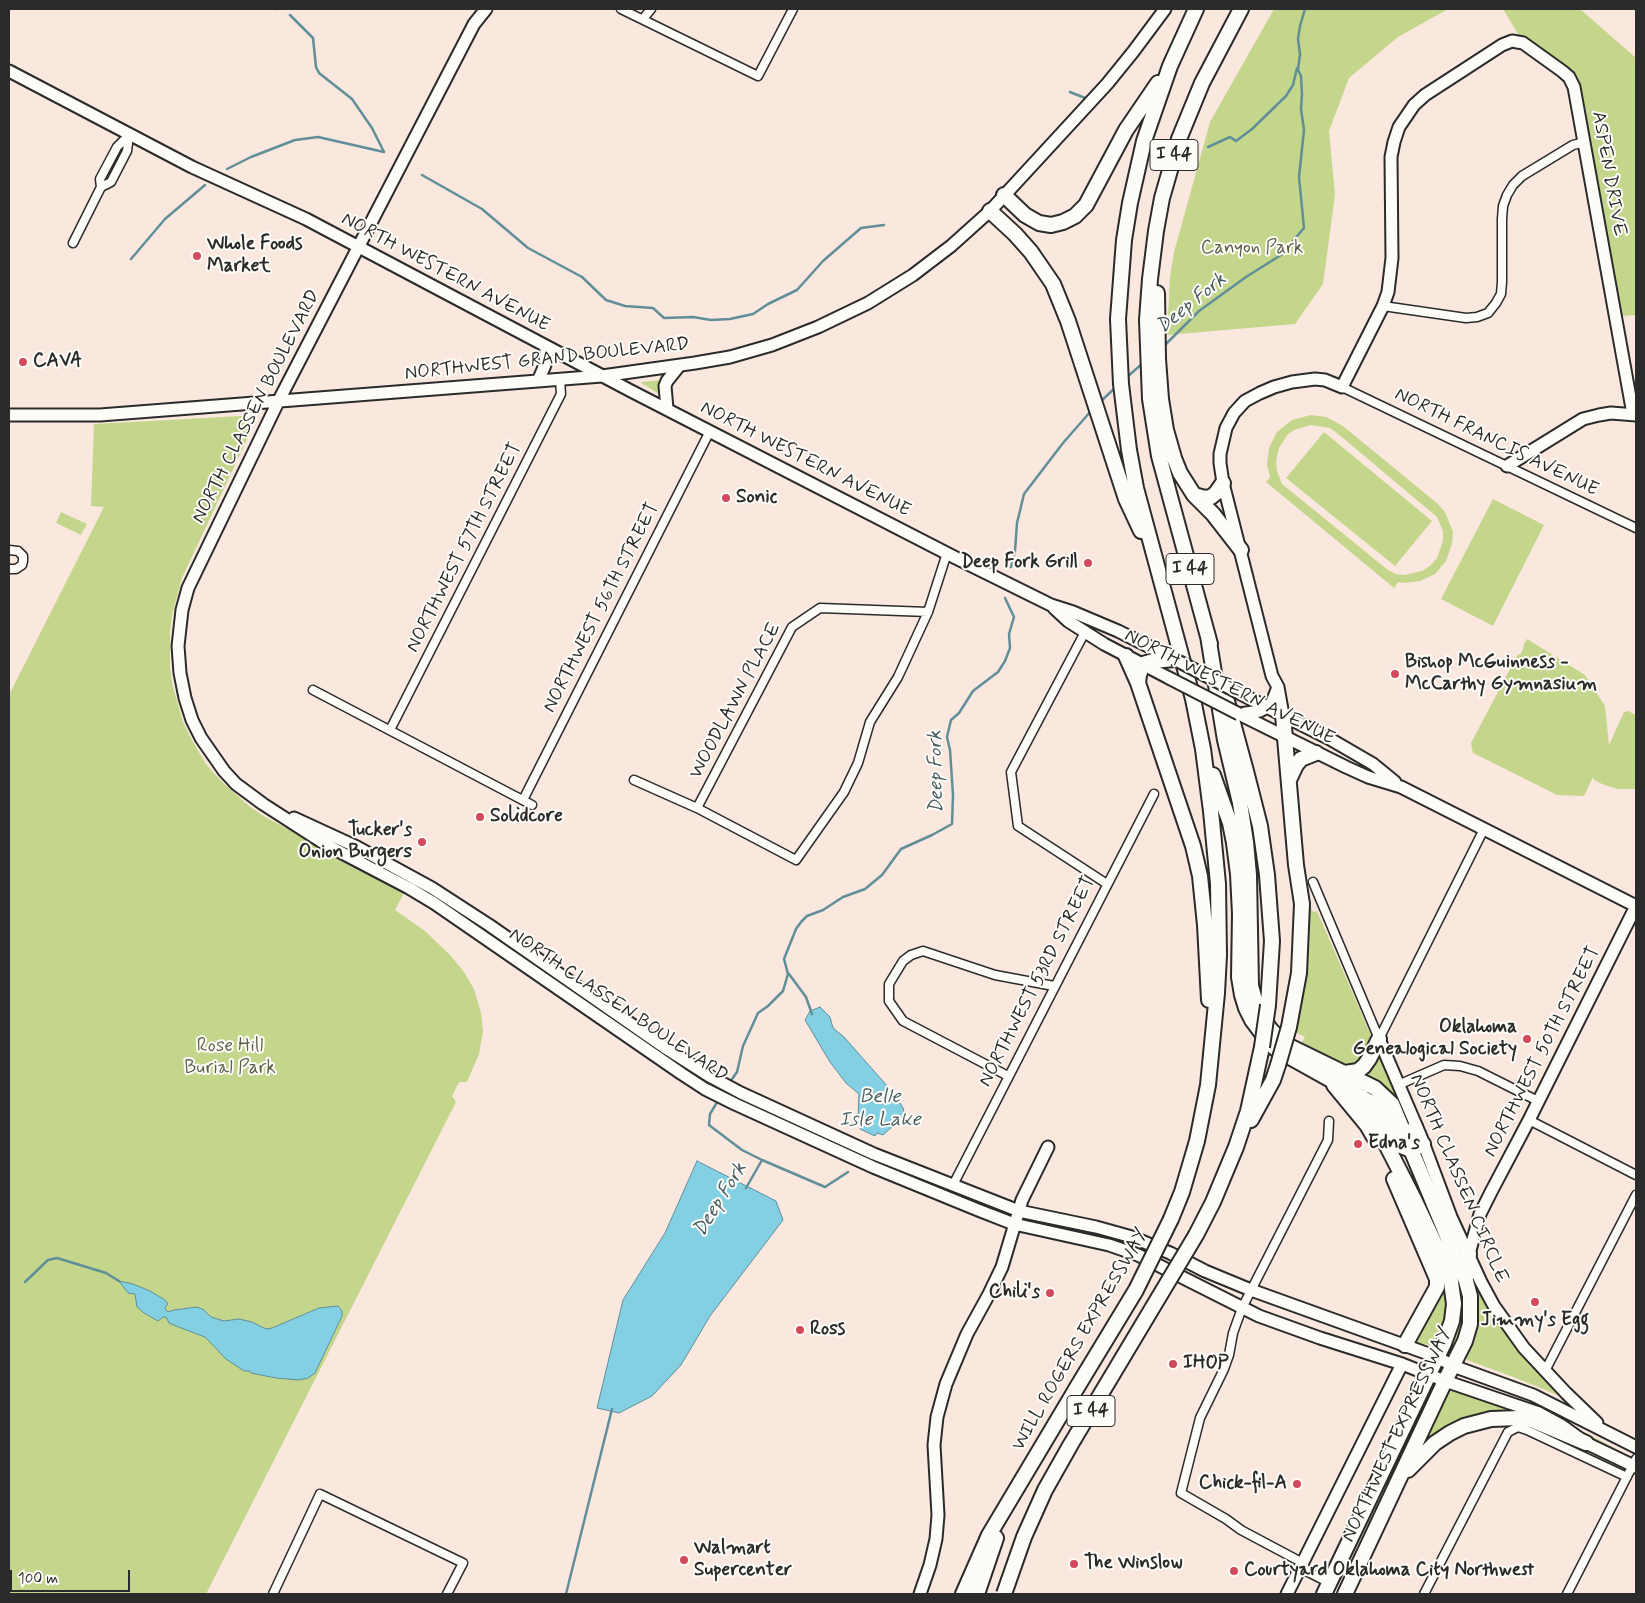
<!DOCTYPE html>
<style>
body{margin:0}
#map{position:relative;width:1645px;height:1603px;overflow:hidden;background:#fae8df;font-family:Mynerve,sans-serif}
canvas{display:block}
.frame{position:absolute;inset:0;border:10px solid #2b2b2b;pointer-events:none}
.scale{position:absolute;left:10px;top:1570px;width:120px;height:22px;box-sizing:border-box;border:2px solid #2b2b2b;border-top:0;padding-left:6px;font-size:15px;line-height:18px;white-space:nowrap;color:#2b2b2b;-webkit-text-stroke:4px #fdfcf7;paint-order:stroke}
</style>
<div id="map">
<canvas width="1645" height="1603"></canvas>
<div class="frame"></div>
<div class="scale">100 m</div>
</div>
<script>
const ctx = document.querySelector('canvas').getContext('2d');
ctx.lineJoin = 'round';
function fillPath(path, color) {
  ctx.fillStyle = color;
  ctx.fill(path, 'evenodd');
}
function shape(rows) {
  const path = new Path2D();
  for (const r of rows) {
    path.moveTo(r[0], r[1]);
    for (let i = 2; i < r.length; i += 2) path.lineTo(r[i], r[i + 1]);
  }
  return path;
}
function trace(path, color, width, dash) {
  ctx.strokeStyle = color;
  ctx.lineWidth = width;
  ctx.lineCap = dash ? 'butt' : 'round';
  ctx.setLineDash(dash || []);
  ctx.stroke(path);
}
function drawText(font, color, halo, rows, align = 'center') {
  ctx.font = font + ' Mynerve,sans-serif';
  ctx.lineWidth = 4;
  ctx.setLineDash([]);
  ctx.textBaseline = 'middle';
  ctx.strokeStyle = halo;
  ctx.fillStyle = color;
  for (const [text, x, y, turn = 0] of rows) {
    ctx.save();
    ctx.translate(x, y);
    ctx.rotate((+turn || 0) * Math.PI / 180);
    ctx.textAlign = isNaN(turn) ? turn : align;
    if (halo) ctx.strokeText(text, 0, 0);
    ctx.fillText(text, 0, 0);
    ctx.restore();
  }
}
const green = shape([
 [1274,9,1448,9,1398,37,1349,78,1329,131,1335,195,1323,284,1295,324,1167,335,1170,277,1174,252,1210,122],
 [1503,9,1580,9,1636,58,1636,315,1621,316,1582,91,1575,78,1522,36,1519,36],
 [661,380,662,381,659,394,641,383,642,382],
 [1311,415,1326,417,1343,426,1438,504,1445,512,1453,532,1452,544,1446,561,1435,574,1420,581,1405,583,1398,582,1394,588,1266,482,1270,477,1267,465,1269,448,1277,432,1292,420],
 [1311,425,1330,428,1337,433,1437,517,1443,531,1443,541,1437,558,1430,566,1422,571,1405,575,1396,574,1388,570,1282,484,1277,471,1276,461,1279,448,1288,434,1294,430],
 [242,416,250,421,251,431,182,578,172,615,170,634,170,668,173,687,183,722,193,742,206,764,221,781,249,806,265,817,405,891,395,910,425,931,450,955,464,972,474,989,481,1013,483,1031,479,1054,467,1082,459,1082,452,1096,456,1102,206,1594,9,1594,9,695,104,507,91,506,94,424],
 [1324,432,1432,521,1395,566,1286,478],
 [1493,499,1544,525,1493,626,1441,599],
 [61,512,87,524,81,535,56,523],
 [1527,639,1585,675,1605,706,1609,745,1624,712,1628,711,1636,715,1636,789,1617,789,1602,784,1594,780,1593,777,1584,796,1557,795,1473,753,1471,743,1518,654,1520,655,1524,647,1523,646],
 [1304,892,1313,912,1317,911,1370,1033,1371,1040,1363,1060,1349,1069,1300,1046,1305,1037,1293,1031],
 [1380,1056,1413,1131,1361,1075,1377,1057],
 [1415,1177,1464,1289,1467,1311,1455,1351,1451,1352,1450,1348,1460,1316,1461,1299,1457,1282],
 [1470,1269,1567,1399,1516,1378,1467,1360,1465,1354],
 [1444,1285,1446,1296,1446,1314,1439,1336,1430,1345,1418,1343,1417,1341,1441,1294,1442,1286],
 [1450,1391,1457,1392,1519,1411,1423,1447,1420,1445,1447,1392],
 [1563,1421,1622,1452,1624,1454,1621,1454,1589,1438,1563,1423]
]);
const water = shape([
 [820,1007,830,1017,833,1028,844,1037,896,1096,903,1108,906,1118,903,1124,893,1126,883,1135,877,1133,875,1136,860,1129,861,1126,858,1119,859,1094,846,1083,830,1062,805,1020,810,1011,820,1007],
 [697,1161,776,1201,783,1220,710,1316,681,1365,652,1396,619,1413,597,1408,623,1300,665,1233,697,1161],
 [119,1281,133,1284,150,1291,165,1300,168,1304,165,1307,166,1310,168,1312,174,1310,197,1307,204,1310,211,1317,224,1321,239,1319,252,1322,266,1329,272,1328,319,1308,338,1306,342,1311,342,1316,315,1373,308,1378,299,1380,276,1378,251,1373,249,1371,244,1371,226,1359,205,1337,176,1326,169,1323,166,1317,163,1317,158,1321,144,1313,137,1307,135,1294,128,1293,119,1281]
]);
const stream = shape([
 [275,9,276,9],
 [290,15,313,38,316,67,319,73,352,99,372,128,384,152],
 [1070,92,1085,98],
 [1208,147,1230,137,1236,141,1252,129,1286,96,1293,85,1297,68],
 [227,169,251,157,295,140,318,137,384,152],
 [422,175,482,209,528,248,582,277,606,300,625,306,653,308,664,318,693,317,711,320,730,319,753,314,768,304,797,290,823,261,861,228,884,225],
 [131,259,165,219,205,185],
 [1164,346,1199,311,1246,277,1281,255,1304,228,1299,177,1304,130,1301,109,1302,94,1301,76,1298,70,1300,54,1298,39,1300,26,1305,9],
 [1126,378,1144,362],
 [1100,402,1116,387],
 [1011,567,1015,551,1017,523,1024,494,1063,443,1091,411],
 [789,974,806,997,812,1014],
 [730,1082,737,1072,743,1046,758,1013,768,1006,783,991,788,974,784,959,796,929,801,922,807,916,823,910,843,897,865,889,882,875,901,849,932,835,952,824,953,795,950,750,947,737,951,720,959,713,973,691,998,672,1005,661,1010,648,1009,634,1014,617,1005,598],
 [719,1099,710,1114,709,1125,742,1150,762,1160,746,1188],
 [762,1160,825,1187,848,1172],
 [25,1282,48,1260,57,1258,106,1273,119,1281],
 [566,1594,612,1409]
]);
const street = shape([
 [621,9,758,76,793,9],
 [643,19,651,9],
 [101,187,111,182,127,151,129,135],
 [73,243,101,187,100,179,117,147,129,135],
 [1383,306,1466,318,1477,317,1488,313,1496,303,1501,294,1502,282,1502,219,1503,206,1507,195,1513,185,1522,176,1573,145,1585,142],
 [1342,387,1636,528],
 [9,550,18,551,23,556,23,561,22,565,16,569,9,569],
 [1085,632,1011,772,1018,826,1107,884],
 [313,690,532,805],
 [390,730,561,394,560,379],
 [634,780,697,808,796,860,844,792,858,763,870,722,898,677,928,612,947,553],
 [523,800,710,431],
 [697,808,792,627,820,608,928,612],
 [1313,882,1379,1039],
 [1379,1039,1484,829],
 [1008,1076,903,1021,889,1001,889,984,903,961,911,955,923,951,995,975,1054,986],
 [1398,1085,1444,1065,1460,1066,1478,1071,1538,1101],
 [1529,1120,1636,1175],
 [1329,1121,1328,1140,1242,1308,1233,1333,1229,1355,1224,1369,1200,1418,1181,1493,1226,1519,1241,1530,1303,1563,1306,1571,1330,1583],
 [953,1185,1154,794],
 [1545,1371,1636,1195],
 [273,1594,320,1494,463,1563,447,1594],
 [1424,1594,1508,1432,1518,1427,1527,1430,1627,1477],
 [1567,1594,1636,1459]
]);
const secondary = shape([
 [486,9,474,24,278,402,188,588,182,610,178,646,180,673,185,698,192,720,201,738,224,771,236,784,263,804,325,844,409,888,434,903,682,1074,705,1089,735,1104,873,1167,978,1210,1014,1224,1109,1245,1138,1255,1259,1316,1320,1338,1402,1364,1445,1381,1539,1413,1561,1425,1586,1443,1636,1467],
 [9,71,192,167,306,219,631,391,956,558,1051,605,1073,612,1118,631,1174,659],
 [538,381,545,365,546,347],
 [667,409,665,386,667,381,679,366],
 [9,415,100,415,602,376,695,363,730,357,772,345,818,327,868,303,913,275,951,246,990,211,1107,84,1133,52,1165,9],
 [1507,466,1583,419,1599,415,1611,413,1636,415],
 [1054,608,1068,621,1104,644,1169,678],
 [1239,693,1330,739,1373,764,1395,782],
 [1239,714,1346,767,1368,777,1401,787,1636,906],
 [1239,714,1260,711,1267,707,1272,702,1278,687],
 [1283,715,1278,687,1272,676,1223,483,1220,463,1220,454,1226,428,1234,413,1245,401,1260,393,1274,387,1292,382,1315,379,1325,380,1342,387,1383,306,1388,292,1392,258,1391,157,1394,142,1399,127,1414,105,1425,95,1502,45,1512,41,1523,43,1562,71,1569,77,1574,87,1633,414],
 [294,818,357,847,432,888,489,925,664,1047,711,1077,741,1093,874,1154,1019,1211,1096,1227,1132,1237,1170,1253,1205,1271,1251,1290,1437,1357,1453,1366,1533,1395,1636,1447],
 [1379,1039,1421,1137,1451,1217,1481,1282,1494,1306,1524,1348,1566,1393,1597,1423],
 [1469,1254,1480,1214,1491,1192,1529,1120,1636,906],
 [920,1594,930,1565,936,1539,938,1515,934,1445,937,1417,946,1384,967,1334,989,1294,1002,1267,1022,1200,1048,1147],
 [1287,1594,1402,1364]
]);
const highway = shape([
 [1004,195,1025,215,1039,223,1051,225,1063,222,1075,216,1086,205,1126,130,1158,83],
 [990,211,1015,234,1031,252,1053,284,1068,321,1126,499,1141,531],
 [1157,293,1158,359,1161,399,1166,430,1174,458,1180,473,1194,495,1213,514,1241,550],
 [1194,495,1205,498,1211,497,1216,493,1223,483],
 [1208,636,1225,740,1240,803,1246,842,1249,875,1251,986,1258,1011,1270,1029,1279,1038,1289,1046,1375,1088,1392,1104,1466,1281,1470,1296,1470,1324,1465,1341,1445,1381,1345,1594],
 [1210,644,1159,456,1150,399,1147,320,1150,279,1156,231,1162,198,1179,139,1202,83,1241,9],
 [1126,656,1138,683,1193,846,1200,876,1205,925,1209,1000],
 [1138,683,1139,675,1143,664,1153,661,1174,659],
 [1227,701,1246,771,1260,826,1267,875,1272,941,1268,1005],
 [1283,715,1296,865,1302,904,1299,973,1289,1027],
 [1213,775,1230,823,1234,843,1238,874,1240,914,1239,977,1242,995,1246,1008,1252,1020,1270,1044,1277,1050,1372,1103,1385,1117,1396,1144,1411,1150,1423,1144],
 [1289,780,1296,765,1301,759,1316,753],
 [1345,1073,1358,1071,1364,1066,1369,1059,1379,1039],
 [1334,1085,1367,1125,1374,1137],
 [1251,1120,1273,1080,1278,1065],
 [1411,1151,1415,1127],
 [1394,1179,1437,1279,1437,1287,1432,1296,1405,1345],
 [1171,1219,1182,1192,1197,1141,1208,1085,1217,993,1219,955,1218,884,1211,811,1203,749,1193,699,1136,488,1129,450,1121,384,1118,319,1124,240,1130,203,1144,141,1170,66,1196,9],
 [1196,1235,1213,1202,1236,1147,1248,1111,1262,1047],
 [1466,1278,1469,1254],
 [1408,1470,1435,1443,1450,1433,1464,1426,1491,1419,1520,1418,1534,1421,1586,1443],
 [963,1594,989,1535,1076,1389],
 [977,1594,996,1538],
 [1324,1594,1444,1343,1452,1321,1454,1304,1451,1282,1446,1267,1414,1199,1362,1097]
]);
const secondaryBridge = shape([
 [1174,659,1239,693],
 [1169,678,1239,714]
]);
const highwayBridge = shape([
 [1262,1047,1268,1005],
 [1278,1065,1289,1027],
 [1076,1389,1136,1290,1171,1219],
 [1004,1594,1024,1537,1045,1490,1071,1444,1196,1235]
]);
const markers = [
 [197,256,5,"#d1495b"],
 [23,362,5,"#d1495b"],
 [726,498,5,"#d1495b"],
 [1088,563,5,"#d1495b"],
 [1395,674,5,"#d1495b"],
 [480,817,5,"#d1495b"],
 [422,842,5,"#d1495b"],
 [1527,1039,5,"#d1495b"],
 [1358,1144,5,"#d1495b"],
 [1050,1293,5,"#d1495b"],
 [1535,1302,5,"#d1495b"],
 [800,1330,5,"#d1495b"],
 [1173,1364,5,"#d1495b"],
 [1297,1484,5,"#d1495b"],
 [684,1560,5,"#d1495b"],
 [1074,1564,5,"#d1495b"],
 [1234,1571,5,"#d1495b"]
];
const shields = [
 [1174,155,48],
 [1190,569,48],
 [1091,1411,48]
];
const shieldNames = [
 ["I 44",1174,155],
 ["I 44",1190,569],
 ["I 44",1091,1411]
];
const streetNames = [
 ["ASPEN DRIVE",1608,174,80],
 ["NORTH WESTERN AVENUE",445,273,28],
 ["NORTHWEST GRAND BOULEVARD",547,360,-6],
 ["NORTH CLASSEN BOULEVARD",257,407,-63],
 ["NORTH FRANCIS AVENUE",1496,443,26],
 ["NORTH WESTERN AVENUE",805,460,27],
 ["NORTHWEST 57TH STREET",465,548,-63],
 ["NORTHWEST 56TH STREET",602,608,-63],
 ["NORTH WESTERN AVENUE",1229,688,27],
 ["WOODLAWN PLACE",736,701,-62],
 ["NORTHWEST 53RD STREET",1038,982,-63],
 ["NORTH CLASSEN BOULEVARD",618,1006,34],
 ["NORTHWEST 50TH STREET",1543,1052,-63],
 ["NORTH CLASSEN CIRCLE",1458,1179,67],
 ["WILL ROGERS EXPRESSWAY",1081,1340,-60],
 ["NORTHWEST EXPRESSWAY",1398,1435,-65]
];
const poiNames = [
 ["Whole Foods",207,245],
 ["Market",207,267],
 ["CAVA",33,362],
 ["Sonic",736,498],
 ["Deep Fork Grill",1078,563,"right"],
 ["Bishop McGuinness -",1405,663],
 ["McCarthy Gymnasium",1405,685],
 ["Solidcore",490,817],
 ["Tucker's",412,831,"right"],
 ["Onion Burgers",412,853,"right"],
 ["Oklahoma",1517,1028,"right"],
 ["Genealogical Society",1517,1050,"right"],
 ["Edna's",1368,1144],
 ["Chili's",1040,1293,"right"],
 ["Jimmy's Egg",1535,1321,"center"],
 ["Ross",810,1330],
 ["IHOP",1183,1364],
 ["Chick-fil-A",1287,1484,"right"],
 ["Walmart",694,1549],
 ["Supercenter",694,1571],
 ["The Winslow",1084,1564],
 ["Courtyard Oklahoma City Northwest",1244,1571]
];
const parkNames = [
 ["Canyon Park",1252,249],
 ["Rose Hill",230,1047],
 ["Burial Park",230,1069]
];
const waterNames = [
 ["Deep Fork",1192,304,-39],
 ["Deep Fork",937,772,-91],
 ["Belle",880,1098],
 ["Isle Lake",880,1121],
 ["Deep Fork",721,1200,-58]
];
fillPath(green, '#c4d68b');
fillPath(water, '#84d0e3');
trace(water, '#608e99', 1);
trace(stream, '#608e99', 2.5);
trace(street, '#2b2b2b', 11);
trace(secondary, '#2b2b2b', 15);
trace(highway, '#2b2b2b', 18);
trace(street, '#fdfcf7', 8);
trace(secondary, '#fdfcf7', 11);
trace(highway, '#fdfcf7', 14);
trace(secondaryBridge, '#2b2b2b', 15, []);
trace(highwayBridge, '#2b2b2b', 18, []);
trace(secondaryBridge, '#fdfcf7', 11);
trace(highwayBridge, '#fdfcf7', 14);
for (const [x, y, r, color] of markers) {
  const dot = new Path2D();
  dot.arc(x, y, r, 0, 2 * Math.PI);
  ctx.fillStyle = color;
  ctx.fill(dot);
  trace(dot, '#fdfcf7', 2);
}
for (const [x, y, w] of shields) {
  const box = new Path2D();
  box.roundRect(x - w / 2, y - 15.5, w, 31, 4);
  ctx.fillStyle = '#fdfcf7';
  ctx.fill(box);
  trace(box, '#2b2b2b', 1);
}
drawText('bold 18px', '#2b2b2b', null, shieldNames);
drawText('19px', '#2b2b2b', '#fdfcf7', streetNames);
drawText('bold 19px', '#2b2b2b', '#fdfcf7', poiNames, 'left');
drawText('19px', '#595e48', '#fdfcf7', parkNames);
drawText('italic 20px', '#465d62', '#fdfcf7', waterNames);
</script>
